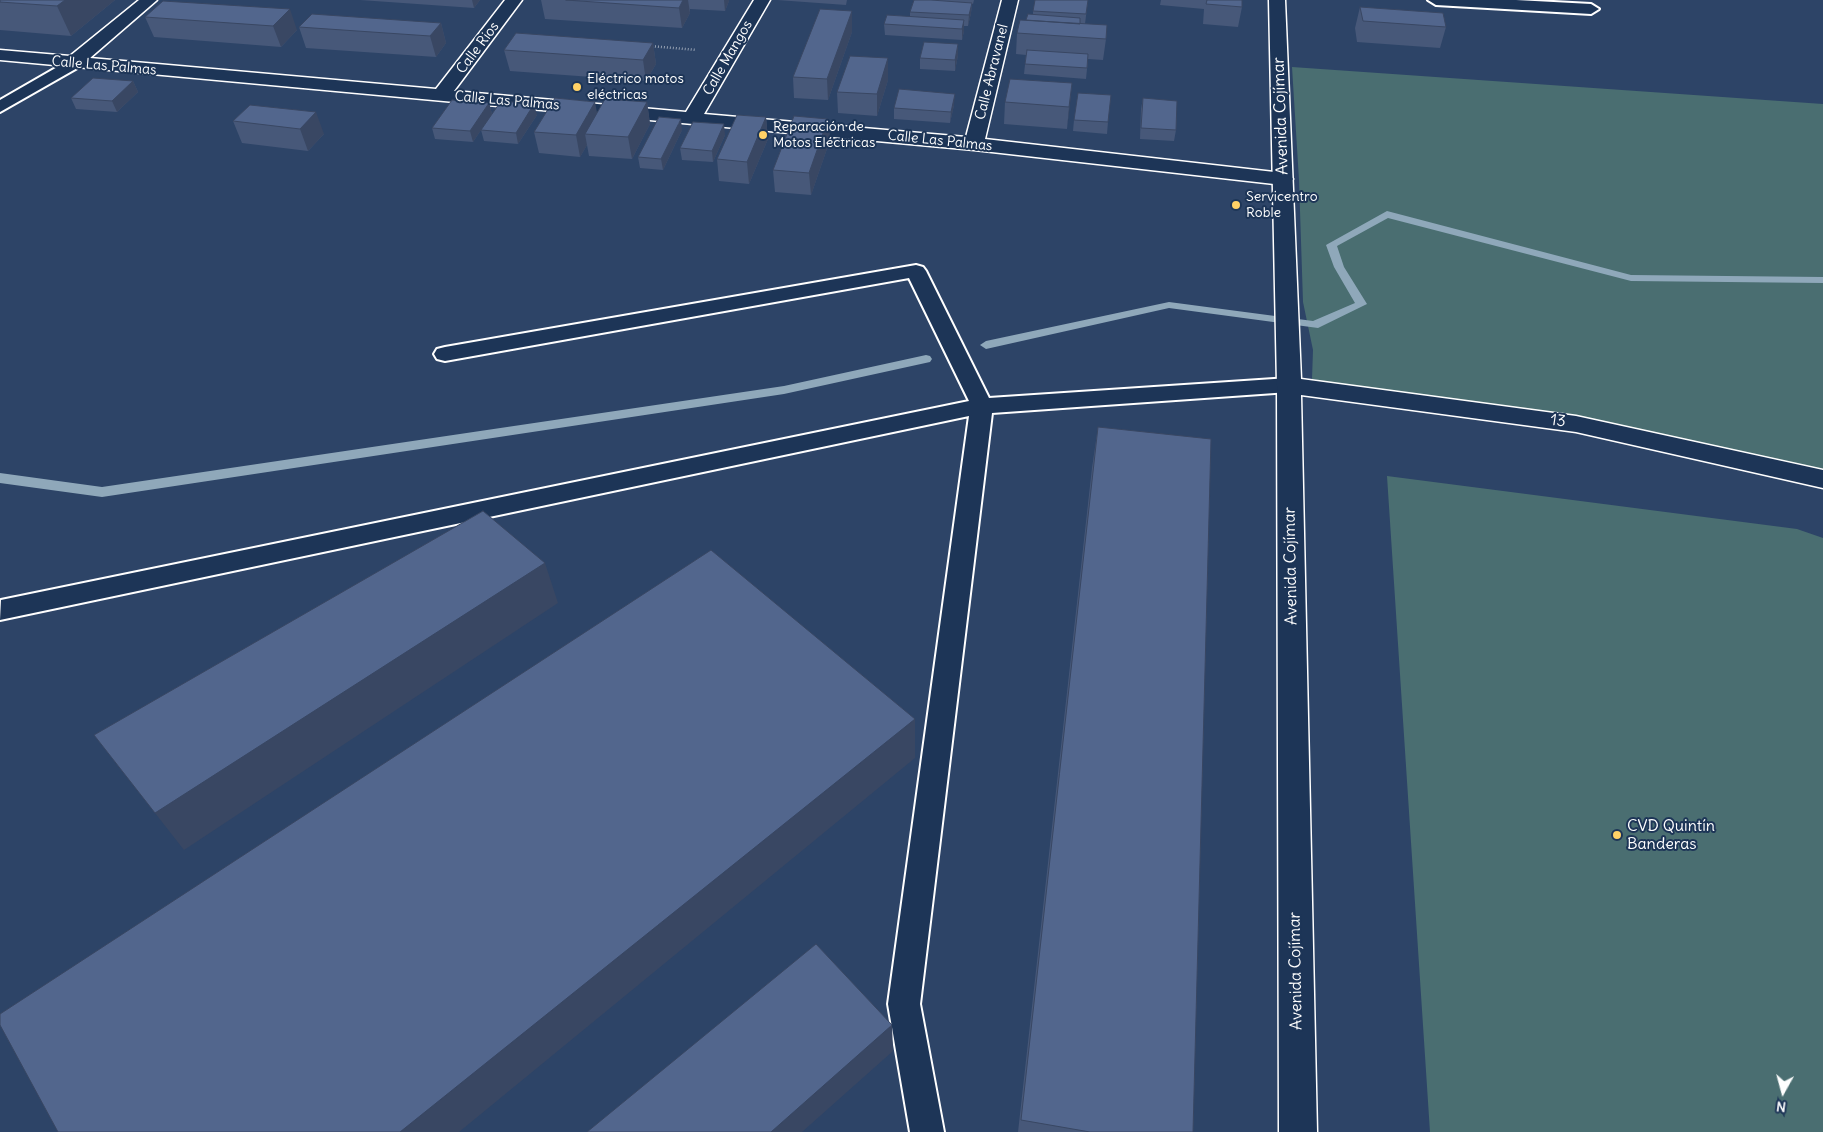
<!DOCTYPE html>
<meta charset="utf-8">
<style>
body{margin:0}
#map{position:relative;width:1823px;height:1132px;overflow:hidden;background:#2d4467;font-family:Delius,sans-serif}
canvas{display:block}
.north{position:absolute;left:1758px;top:1067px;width:50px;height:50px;-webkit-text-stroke:4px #1d3557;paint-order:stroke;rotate:187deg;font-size:14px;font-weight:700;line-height:20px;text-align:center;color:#fff}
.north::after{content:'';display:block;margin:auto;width:18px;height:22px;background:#fff;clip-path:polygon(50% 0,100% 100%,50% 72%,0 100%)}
</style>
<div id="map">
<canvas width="1823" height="1132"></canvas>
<div class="north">N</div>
</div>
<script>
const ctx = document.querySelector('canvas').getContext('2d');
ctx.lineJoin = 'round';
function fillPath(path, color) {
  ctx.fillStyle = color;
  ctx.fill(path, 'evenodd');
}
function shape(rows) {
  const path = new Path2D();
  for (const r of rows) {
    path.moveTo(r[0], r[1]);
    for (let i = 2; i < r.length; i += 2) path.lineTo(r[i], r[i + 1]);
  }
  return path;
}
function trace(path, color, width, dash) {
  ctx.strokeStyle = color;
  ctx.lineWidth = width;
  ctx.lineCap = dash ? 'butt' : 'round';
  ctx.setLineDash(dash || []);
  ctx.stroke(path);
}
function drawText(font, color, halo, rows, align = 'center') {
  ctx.font = font + ' Delius,sans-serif';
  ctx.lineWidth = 4;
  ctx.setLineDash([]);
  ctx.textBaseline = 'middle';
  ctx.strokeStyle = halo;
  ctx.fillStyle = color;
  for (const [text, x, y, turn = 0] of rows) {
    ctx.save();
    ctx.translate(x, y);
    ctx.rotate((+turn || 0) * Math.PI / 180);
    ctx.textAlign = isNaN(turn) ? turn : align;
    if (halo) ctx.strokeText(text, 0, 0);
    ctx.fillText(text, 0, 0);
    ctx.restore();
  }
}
const green = shape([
 [1292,67,1823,104,1823,479,1576,424,1312,379,1313,350,1303,302,1299,180],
 [1387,476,1797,529,1823,538,1823,1132,1430,1132]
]);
const stream = shape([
 [1387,211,1631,275,1823,277,1823,283,1631,281,1388,218,1337,246,1344,267,1367,304,1318,328,1169,308,986,349,980,345,986,341,1169,302,1313,321,1355,303,1334,267,1326,245,1387,211],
 [926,355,930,356,932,359,930,362,784,394,102,497,0,483,0,473,102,487,784,386,926,355]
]);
const path = shape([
 [649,46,696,50]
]);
const lane = shape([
 [1428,0,1516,0,1591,4,1599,9,1591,14,1436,5,1428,0],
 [73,58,79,59,81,63,79,67,0,112,0,100,73,58],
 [916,265,923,267,926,271,989,398,1289,378,1297,380,1300,385,1297,390,1289,392,992,413,920,1004,944,1132,910,1132,888,1004,969,416,0,620,1,600,969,401,909,278,445,361,437,359,434,354,437,349,445,347,916,265]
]);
const street = shape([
 [139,0,157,0,90,58,436,89,505,0,522,0,454,91,686,112,754,0,770,0,704,114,966,137,1002,0,1018,0,985,139,1283,173,1290,175,1293,179,1290,183,1283,185,974,150,0,60,0,50,70,56,139,0]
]);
const secondary = shape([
 [1269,0,1285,0,1301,379,1576,416,1823,470,1823,488,1576,432,1301,395,1317,1132,1279,1132,1277,385,1269,0]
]);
const wall = shape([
 [0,0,115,0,71,36,0,30],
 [360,0,480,0,474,8],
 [541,0,729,0,729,1,725,11,690,9,690,13,682,28,545,19],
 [777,0,847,0,846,5],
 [914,0,974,0,973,4,972,4,971,13,968,26,964,26,964,31,962,40,885,35,884,24,910,17,910,12],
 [1088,0,1085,24,1106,39,1103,60,1088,59,1086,79,1024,74,1026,55,1016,54,1017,33,1026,20,1033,14,1033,11],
 [1161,0,1242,0,1242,7,1238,27,1203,24,1204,9,1160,5],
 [163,1,297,30,281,47,154,37,145,17],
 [1360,7,1446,27,1440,48,1357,42,1355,28],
 [852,11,852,32,828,100,794,98,793,77],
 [441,23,446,43,436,57,306,48,299,27],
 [653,43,656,64,646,81,510,71,504,50],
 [958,44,958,55,955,71,920,69,920,58],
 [888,80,877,116,838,113,837,92],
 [133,81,138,92,117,112,76,109,71,98],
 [1072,83,1067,129,1004,124,1005,102],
 [1143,98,1176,130,1174,141,1140,139,1141,109],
 [647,102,650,124,632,159,589,156,587,145,580,157,539,153,534,132,597,112],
 [489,103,492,114,537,115,518,144,484,141,481,130,473,142,435,139,432,128],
 [250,105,324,134,308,151,242,143,233,121],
 [954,105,950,123,894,119,894,108],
 [766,117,768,139,749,184,719,181,717,159],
 [828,119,830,140,811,195,775,192,773,170],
 [1074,120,1108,122,1107,134,1073,131],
 [682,130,663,170,640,168,638,157],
 [725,135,713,162,682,160,680,148],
 [1098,427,1193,1132,1018,1132,1092,468]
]);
const shadedWall = shape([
 [65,0,115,0,71,36,57,6],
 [472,0,480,0,474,8],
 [683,0,688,0,690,13,682,28,679,8],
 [724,0,729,0,729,1,725,11],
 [972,3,971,13,968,26,969,15],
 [290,9,297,30,281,47,273,26],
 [852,11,852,32,828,100,827,79],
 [964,20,964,31,962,40,962,29],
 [441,23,446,43,436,57,430,36],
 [653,43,656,64,646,81,643,60],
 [958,44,958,55,955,71,955,60],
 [888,58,888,80,877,116,877,94],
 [133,81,138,92,117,112,112,101],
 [1072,83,1070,105,1067,129,1069,107],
 [955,94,954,105,950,123,951,112],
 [595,102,599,123,585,134,587,145,580,157,576,135],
 [647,102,650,124,632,159,628,137],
 [489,103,492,114,473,142,470,131],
 [534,104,537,115,518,144,516,133],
 [316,112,324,134,308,151,300,129],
 [766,117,768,139,749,184,747,162],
 [681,119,682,130,663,170,661,159],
 [828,119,830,140,811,195,809,173],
 [724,124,725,135,713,162,712,151],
 [545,563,558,603,184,850,155,813],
 [915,719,915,758,459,1132,400,1132],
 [892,1025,893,1051,802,1132,771,1132]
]);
const building = shape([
 [0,0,65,0,57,6,0,2,0,0],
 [566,0,683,0,679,8,566,0],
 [914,0,931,0,972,3,969,15,910,12,914,0],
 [1035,0,1088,0,1086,14,1033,11,1035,0],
 [1207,0,1242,0,1242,7,1206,4,1207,0],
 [163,1,290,9,273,26,145,17,163,1],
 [1360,7,1443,13,1446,27,1363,21,1360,7],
 [820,9,852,11,827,79,793,77,820,9],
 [312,14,441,23,430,36,299,27,312,14],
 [1028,14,1080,18,1080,24,1026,20,1028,14],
 [887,15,964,20,962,29,884,24,887,15],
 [1020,20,1107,25,1106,39,1017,33,1020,20],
 [516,33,653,43,643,60,504,50,516,33],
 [924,42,958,44,955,60,920,58,924,42],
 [1027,50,1088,54,1087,68,1025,64,1027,50],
 [850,56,888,58,877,94,837,92,850,56],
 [93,78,133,81,112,101,71,98,93,78],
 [1010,79,1072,83,1069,107,1005,102,1010,79],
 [899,89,955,94,951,112,894,108,899,89],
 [1078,93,1111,95,1108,122,1074,120,1078,93],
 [555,98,595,102,576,135,534,132,555,98],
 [1143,98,1177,101,1176,130,1141,128,1143,98],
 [605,99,647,102,628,137,585,134,605,99],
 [452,100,489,103,470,131,432,128,452,100],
 [501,101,534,104,516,133,481,130,501,101],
 [250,105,316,112,300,129,233,121,250,105],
 [737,115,766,117,747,162,717,159,737,115],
 [794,116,828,119,809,173,773,170,794,116],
 [659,117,681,119,661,159,638,157,659,117],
 [693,122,724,124,712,151,680,148,693,122],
 [1098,427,1211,439,1193,1132,1090,1132,1021,1120,1098,427],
 [483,511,545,563,155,813,94,735,483,511],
 [711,550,915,719,400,1132,58,1132,0,1025,0,1014,711,550],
 [816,944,892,1025,771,1132,587,1132,816,944]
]);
const markers = [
 [577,87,5,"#ffd166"],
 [763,135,5,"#ffd166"],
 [1236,205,5,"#ffd166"],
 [1617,835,5,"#ffd166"]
];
const farStreetnames = [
 ["Calle Rios",478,48,-53],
 ["Calle Mangos",728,58,-60],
 ["Calle Las Palmas",104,66,5],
 ["Calle Abravanel",992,72,-76],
 ["Calle Las Palmas",507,101,5],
 ["Calle Las Palmas",940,141,6]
];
const farPoinames = [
 ["Eléctrico motos",587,79],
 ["eléctricas",587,95],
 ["Reparación de",773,127],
 ["Motos Eléctricas",773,143],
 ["Servicentro",1246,197],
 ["Roble",1246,213]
];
const streetNames = [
 ["Avenida Cojímar",1281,116,-92],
 ["13",1558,421,8],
 ["Avenida Cojímar",1291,566,-91],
 ["Avenida Cojímar",1296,971,-91]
];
const poiNames = [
 ["CVD Quintín",1627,826],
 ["Banderas",1627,844]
];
fillPath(green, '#4a6e71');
fillPath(stream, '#8fa8ba');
trace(lane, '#fff', 4);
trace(street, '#fff', 3);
trace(secondary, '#fff', 3);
trace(path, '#fff', 2.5, [0.5, 2.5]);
fillPath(lane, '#1d3557');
fillPath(street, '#1d3557');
fillPath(secondary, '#1d3557');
fillPath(wall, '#475879');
fillPath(shadedWall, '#394763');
fillPath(building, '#52668d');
trace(building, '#394763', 1);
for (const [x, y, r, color] of markers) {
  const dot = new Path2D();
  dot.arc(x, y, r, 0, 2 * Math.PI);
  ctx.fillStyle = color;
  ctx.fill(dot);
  trace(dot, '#1d3557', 2);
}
drawText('14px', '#fff', '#1d3557', farStreetnames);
drawText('14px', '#fff', '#1d3557', farPoinames, 'left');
drawText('16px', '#fff', '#1d3557', streetNames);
drawText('16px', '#fff', '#1d3557', poiNames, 'left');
</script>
